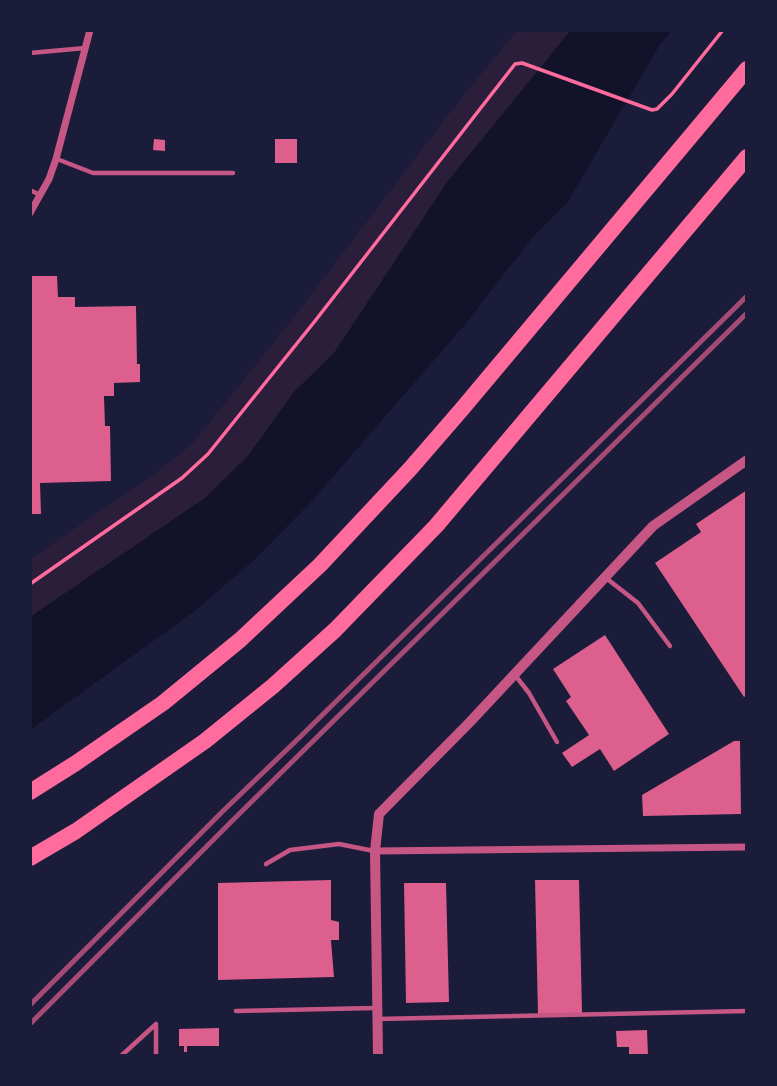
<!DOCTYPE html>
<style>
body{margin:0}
#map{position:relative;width:777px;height:1086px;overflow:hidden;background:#1b1b3a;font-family:"Alegreya Sans",sans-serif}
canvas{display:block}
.frame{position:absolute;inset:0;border:32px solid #1b1b3a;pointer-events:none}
</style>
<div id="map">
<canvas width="777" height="1086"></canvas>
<div class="frame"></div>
</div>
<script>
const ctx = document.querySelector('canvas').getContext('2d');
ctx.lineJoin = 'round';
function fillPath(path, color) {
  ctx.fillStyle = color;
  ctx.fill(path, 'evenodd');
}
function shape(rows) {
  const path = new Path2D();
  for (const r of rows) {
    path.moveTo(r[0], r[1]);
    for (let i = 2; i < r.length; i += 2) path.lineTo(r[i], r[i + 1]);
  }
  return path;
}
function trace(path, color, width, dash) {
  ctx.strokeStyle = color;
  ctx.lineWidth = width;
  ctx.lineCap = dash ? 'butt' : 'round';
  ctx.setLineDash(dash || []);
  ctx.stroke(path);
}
const green = shape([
 [517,30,571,30,448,181,334,353,294,392,247,457,205,498,30,617,30,559,152,476,192,444,294,317,452,110]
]);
const water = shape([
 [571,30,672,30,659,46,567,203,531,239,467,322,311,502,253,561,196,610,30,730,30,617,205,498,247,457,294,392,334,353,448,181]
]);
const building = shape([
 [154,139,165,140,165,151,153,150],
 [275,139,297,139,297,163,275,163],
 [30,276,57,276,58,297,75,297,75,307,136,306,137,364,140,364,140,382,114,383,114,396,104,396,105,426,110,426,111,481,40,483,41,514,31,514,30,510],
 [747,490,747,695,744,697,655,563,701,532,696,524],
 [605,635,669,734,614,771,600,749,572,767,562,753,589,735,566,701,571,697,553,669],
 [734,741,740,741,741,814,643,816,642,795],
 [331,880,331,920,339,922,339,940,331,940,334,977,218,980,218,883],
 [535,880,579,880,582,1013,538,1014],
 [404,883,446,883,449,1002,406,1003],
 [219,1028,219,1046,187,1046,187,1052,184,1052,184,1046,179,1046,179,1029],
 [647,1030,648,1056,629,1056,629,1047,617,1047,616,1031]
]);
const path = shape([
 [30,584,182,478,208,454,315,321,515,64,522,63,652,110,657,109,672,94,723,30]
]);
const service = shape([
 [30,53,85,48],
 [57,159,93,173,233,173],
 [30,190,40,195],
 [606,578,638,603,670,646],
 [515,675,529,693,557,742],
 [266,864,290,850,339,844,374,851],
 [236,1011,375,1008],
 [377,1019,747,1011],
 [121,1056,156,1024,156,1056]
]);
const minor = shape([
 [30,213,49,179,56,159,90,30],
 [375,851,747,847]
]);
const tertiary = shape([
 [378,1056,375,851,379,814,469,723,653,526,747,460]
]);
const motorway = shape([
 [30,792,76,763,163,703,240,640,320,565,410,469,462,409,747,69],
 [30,858,76,831,205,741,273,686,335,630,436,526,747,157]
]);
const rail = shape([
 [30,1005,222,812,300,737,747,296],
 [30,1024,231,822,747,313]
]);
fillPath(green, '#2a1e3b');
fillPath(water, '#12122b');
fillPath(building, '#dd5f8e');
trace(path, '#ff6b9d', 3.5);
trace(service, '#c65784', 4.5);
trace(minor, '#c65784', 7);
trace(tertiary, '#c65784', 10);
trace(motorway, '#ff6b9d', 16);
trace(rail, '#a44b75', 5);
</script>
